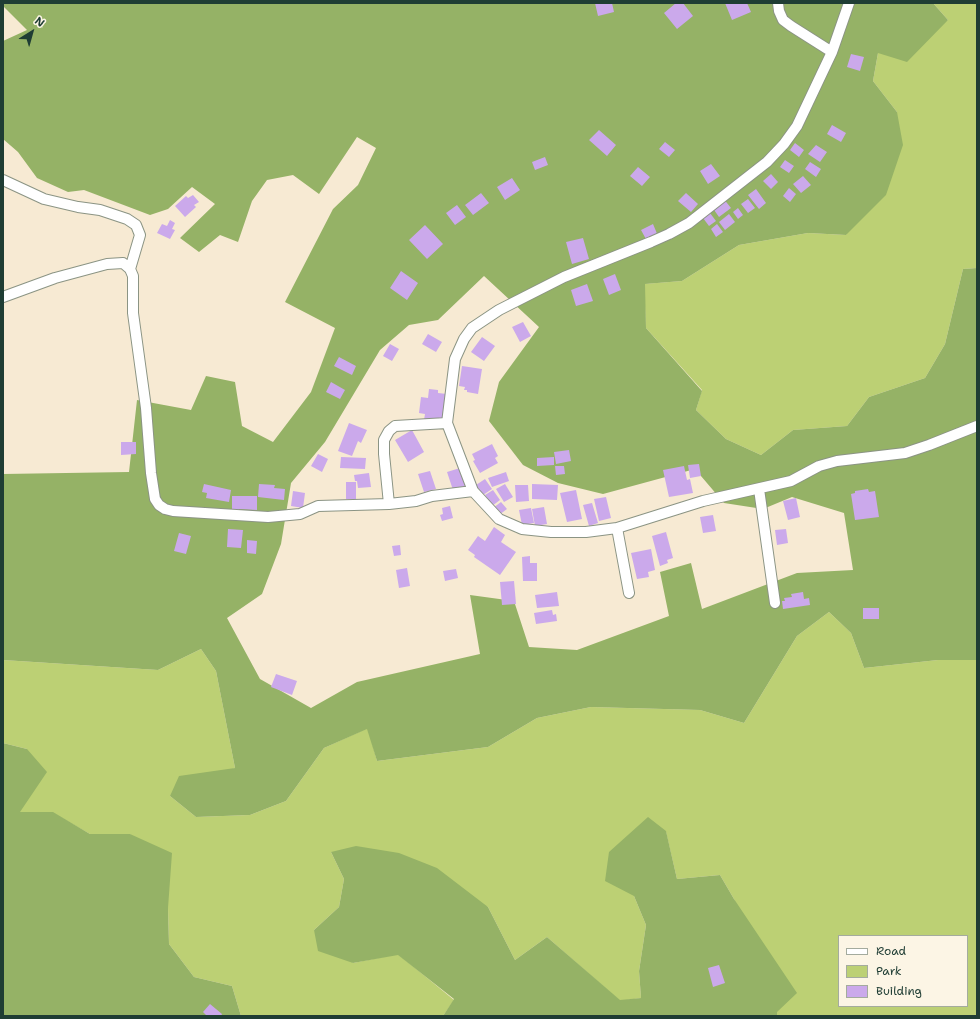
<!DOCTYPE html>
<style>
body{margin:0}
#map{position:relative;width:980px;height:1019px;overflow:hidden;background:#f7ead3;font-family:"Shantell Sans",sans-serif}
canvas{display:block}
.frame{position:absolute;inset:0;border:4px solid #1f3d34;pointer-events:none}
.legend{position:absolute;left:838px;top:935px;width:130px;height:72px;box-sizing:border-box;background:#fcf5e5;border:1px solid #a4ab9e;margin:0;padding:5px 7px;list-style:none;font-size:12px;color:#1f3d34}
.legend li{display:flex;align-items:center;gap:8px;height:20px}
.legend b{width:20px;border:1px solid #a4ab9e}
.north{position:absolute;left:12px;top:12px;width:40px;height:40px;-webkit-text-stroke:3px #fcf5e5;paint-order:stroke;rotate:37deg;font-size:11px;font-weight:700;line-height:16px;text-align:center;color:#1f3d34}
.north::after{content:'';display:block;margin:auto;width:14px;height:18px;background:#1f3d34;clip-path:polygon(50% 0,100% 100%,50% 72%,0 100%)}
</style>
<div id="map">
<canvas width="980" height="1019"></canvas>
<div class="frame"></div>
<ul class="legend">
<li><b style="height:5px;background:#fff"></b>Road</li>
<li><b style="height:11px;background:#bcd074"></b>Park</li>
<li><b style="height:11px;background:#cba9eb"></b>Building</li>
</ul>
<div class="north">N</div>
</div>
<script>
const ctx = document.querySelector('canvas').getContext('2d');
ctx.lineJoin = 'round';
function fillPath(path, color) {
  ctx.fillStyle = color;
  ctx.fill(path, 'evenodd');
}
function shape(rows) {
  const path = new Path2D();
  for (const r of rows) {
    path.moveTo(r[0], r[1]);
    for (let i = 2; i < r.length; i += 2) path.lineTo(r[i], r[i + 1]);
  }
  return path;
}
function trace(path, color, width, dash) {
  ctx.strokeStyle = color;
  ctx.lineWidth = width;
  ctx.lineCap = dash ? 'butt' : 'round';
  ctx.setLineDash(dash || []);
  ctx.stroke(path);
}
const green = shape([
 [933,3,977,3,977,268,963,269,945,344,925,378,869,397,847,426,793,430,761,455,726,439,696,410,702,390,646,328,644,284,682,281,739,245,808,233,846,235,897,112,873,81,878,53,948,20],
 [829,612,851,633,864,668,938,660,977,660,977,1016,777,1016,777,1012,734,899,720,875,677,879,666,832,634,896,646,925,639,971,641,998,620,1001,547,937,515,960,488,907,331,852,344,879,339,907,314,930,353,963,398,954,454,1000,443,1016,241,1016,232,986,194,977,169,944,168,908,130,834,90,834,53,813,19,812,27,749,3,743,3,660,158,670,201,649,216,671,235,768,170,796,196,817,250,815,286,801,324,748,368,728,377,761,488,747,537,718,591,707,700,710,744,723,797,636],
 [839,936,967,936,967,1006,839,1006]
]);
const forest = shape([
 [3,3,933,3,948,20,907,62,878,53,873,81,897,112,903,145,886,195,846,235,808,233,739,245,682,281,645,284,646,328,702,391,696,410,726,439,761,455,793,430,847,426,869,397,925,378,945,344,963,269,977,268,977,660,938,660,864,668,851,633,829,612,797,636,744,723,700,710,591,707,537,718,488,747,377,761,367,729,324,748,286,801,250,815,196,817,170,796,179,776,235,768,216,671,201,649,158,670,3,660,3,474,129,472,137,400,191,410,206,376,235,382,242,426,273,442,311,392,335,328,285,302,333,209,358,185,376,148,357,137,319,194,293,175,267,180,252,201,238,242,220,235,199,252,180,238,215,204,192,187,168,209,150,215,84,190,68,192,37,178,18,152,3,139,3,41,27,30,3,6],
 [484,276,539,327,499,382,489,421,523,465,558,483,603,494,695,469,724,503,763,509,792,497,844,513,853,570,797,573,702,609,691,563,660,572,669,616,577,650,529,647,514,601,470,595,480,654,357,682,311,708,260,679,227,618,262,594,281,544,291,483,325,442,380,350,409,325,438,320],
 [3,743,27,749,47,772,20,812,53,812,90,834,130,834,172,853,168,908,169,944,194,977,232,986,241,1016,3,1016],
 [648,817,666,831,677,879,720,875,734,899,797,993,777,1012,777,1016,443,1016,454,999,398,955,353,963,318,951,314,930,339,907,344,879,331,852,356,846,399,853,437,868,488,907,515,960,547,937,620,1000,641,998,639,971,646,925,634,896,605,881,609,852]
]);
const building = shape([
 [595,3,612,3,614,12,598,16],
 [676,3,683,3,693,16,677,29,664,13],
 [725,3,747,3,751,12,732,20],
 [851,54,864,57,860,71,847,67],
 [832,125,846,133,841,142,827,134],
 [599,130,616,145,607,156,589,140],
 [665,142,675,150,669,157,659,149],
 [795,143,804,150,799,157,790,150],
 [816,145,827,152,820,162,808,154],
 [545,157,548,165,535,170,532,162],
 [785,160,794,166,789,173,780,167],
 [810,162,821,169,816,177,805,169],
 [711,164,720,176,708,184,700,171],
 [638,167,650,177,642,186,630,176],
 [771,174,778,182,771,189,763,181],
 [803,176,811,185,801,193,793,184],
 [512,178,520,190,505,200,497,187],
 [789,188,796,194,790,202,783,196],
 [756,189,766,203,759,209,748,195],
 [481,193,489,203,473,215,465,205],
 [686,193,698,204,691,212,678,201],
 [193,195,199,202,194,205,196,207,185,217,175,206,186,196,188,198],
 [723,198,731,208,719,217,712,207],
 [748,199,755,208,748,213,741,204],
 [457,205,466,217,455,225,446,213],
 [738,208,743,215,738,219,733,212],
 [710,213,716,221,709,226,703,218],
 [729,214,735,222,725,230,719,222],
 [170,220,175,223,172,229,175,230,170,239,157,233,162,224,167,226],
 [653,224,658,236,647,241,641,230],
 [717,224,723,232,716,237,711,229],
 [425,225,443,244,427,259,409,240],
 [583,238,589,259,572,264,566,242],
 [401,271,418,283,407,300,390,288],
 [615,274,621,290,609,295,603,279],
 [587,284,593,301,576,306,571,290],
 [523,322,531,336,520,342,512,327],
 [428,334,442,342,436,352,422,344],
 [482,337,495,346,484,361,471,352],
 [390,344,399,349,392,361,383,356],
 [339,357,356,366,352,375,334,366],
 [462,366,482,369,478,394,467,392,467,390,464,390,465,387,459,386],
 [331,382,345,390,340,399,326,392],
 [429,389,438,390,438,393,447,394,443,423,424,420,425,414,419,413,421,397,428,398],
 [349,423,367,430,361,443,358,441,352,456,338,451],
 [412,430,424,452,408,462,395,440],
 [121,442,136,442,136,454,121,455],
 [492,444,498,456,495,458,498,463,480,473,473,461,475,460,472,454],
 [569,450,571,461,556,464,554,452],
 [318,454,328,459,322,472,311,466],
 [341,457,366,458,365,469,340,468],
 [554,457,554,465,537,466,537,458],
 [699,464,701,476,690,478,688,465],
 [555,466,564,466,565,474,556,475],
 [684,466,687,480,690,479,693,493,669,497,663,470],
 [460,468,466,489,454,493,447,472],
 [430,471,436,489,424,492,418,474],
 [506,472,509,481,492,487,488,478],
 [369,473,371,487,358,488,357,481,355,481,354,475],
 [485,479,492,489,483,495,476,485],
 [346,482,356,482,356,499,346,499],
 [204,484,231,490,229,502,206,498,207,493,202,492],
 [259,484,275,485,274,488,285,489,284,500,258,497],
 [505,484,513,497,504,502,496,489],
 [532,484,558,485,557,500,532,499],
 [515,485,528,485,529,501,516,502],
 [868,489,869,492,875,491,879,517,855,520,851,494,855,493,855,491],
 [493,490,500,500,492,506,485,495],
 [576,490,582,519,567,522,560,493],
 [293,491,305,493,303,508,291,506],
 [232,496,257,496,257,510,239,509,239,512,232,512],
 [606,497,611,518,599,521,594,499],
 [796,498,800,517,788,520,783,501],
 [501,502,507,509,499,515,493,508],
 [592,503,598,523,589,526,583,505],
 [450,506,453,518,442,521,440,515,443,514,442,508],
 [544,507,547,524,535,526,532,509],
 [531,508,534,523,522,525,519,510],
 [713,515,716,531,703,533,700,517],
 [494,527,505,535,501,542,516,552,500,575,474,557,475,555,468,550,478,536,485,541],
 [228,529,243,530,241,548,227,547],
 [786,529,788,543,777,545,775,530],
 [666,532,673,558,667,560,668,563,660,566,652,536],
 [179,533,191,536,186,554,174,551],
 [247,540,257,541,256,554,247,553],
 [400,545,401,555,394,556,392,546],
 [651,549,655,570,648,572,649,577,637,579,631,553],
 [530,556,530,563,537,563,537,581,523,581,522,557],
 [407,568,410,586,399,588,396,570],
 [456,569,458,578,445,581,443,571],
 [514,581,516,604,502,605,500,582],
 [557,592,559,606,537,608,535,595],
 [803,592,804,599,809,598,810,605,783,609,782,601,785,601,784,598,792,597,791,594],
 [863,608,879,608,879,619,863,619],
 [552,610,553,615,556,614,557,621,536,624,534,613],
 [276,674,297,681,292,695,271,687],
 [719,965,725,983,713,987,708,968],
 [210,1004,222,1014,221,1016,207,1016,203,1012]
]);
const minor = shape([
 [778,3,779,11,783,20,791,26,832,52],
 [849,3,832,52,797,126,784,144,767,162,689,223,669,234,651,242,564,277,499,310,472,328,464,339,455,359,447,423,473,491,499,519,522,529,551,532,586,532,617,528,703,501,791,481,819,466,837,461,905,453,929,445,977,426],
 [3,180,44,199,78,207,100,210,127,219,136,225,140,235,130,269],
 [3,297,55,278,107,264,123,263,130,269,133,276,133,313,146,408,151,473,155,499,159,505,165,509,173,511,268,517,300,514,318,506,389,504,416,501,432,496,473,491],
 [759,489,775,603],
 [389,504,384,454,384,440,389,431,395,426,447,423],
 [617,528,629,593]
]);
fillPath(green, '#bcd074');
fillPath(forest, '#95b266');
fillPath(building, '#cba9eb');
trace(minor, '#8b9484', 12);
trace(minor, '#fff', 10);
</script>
